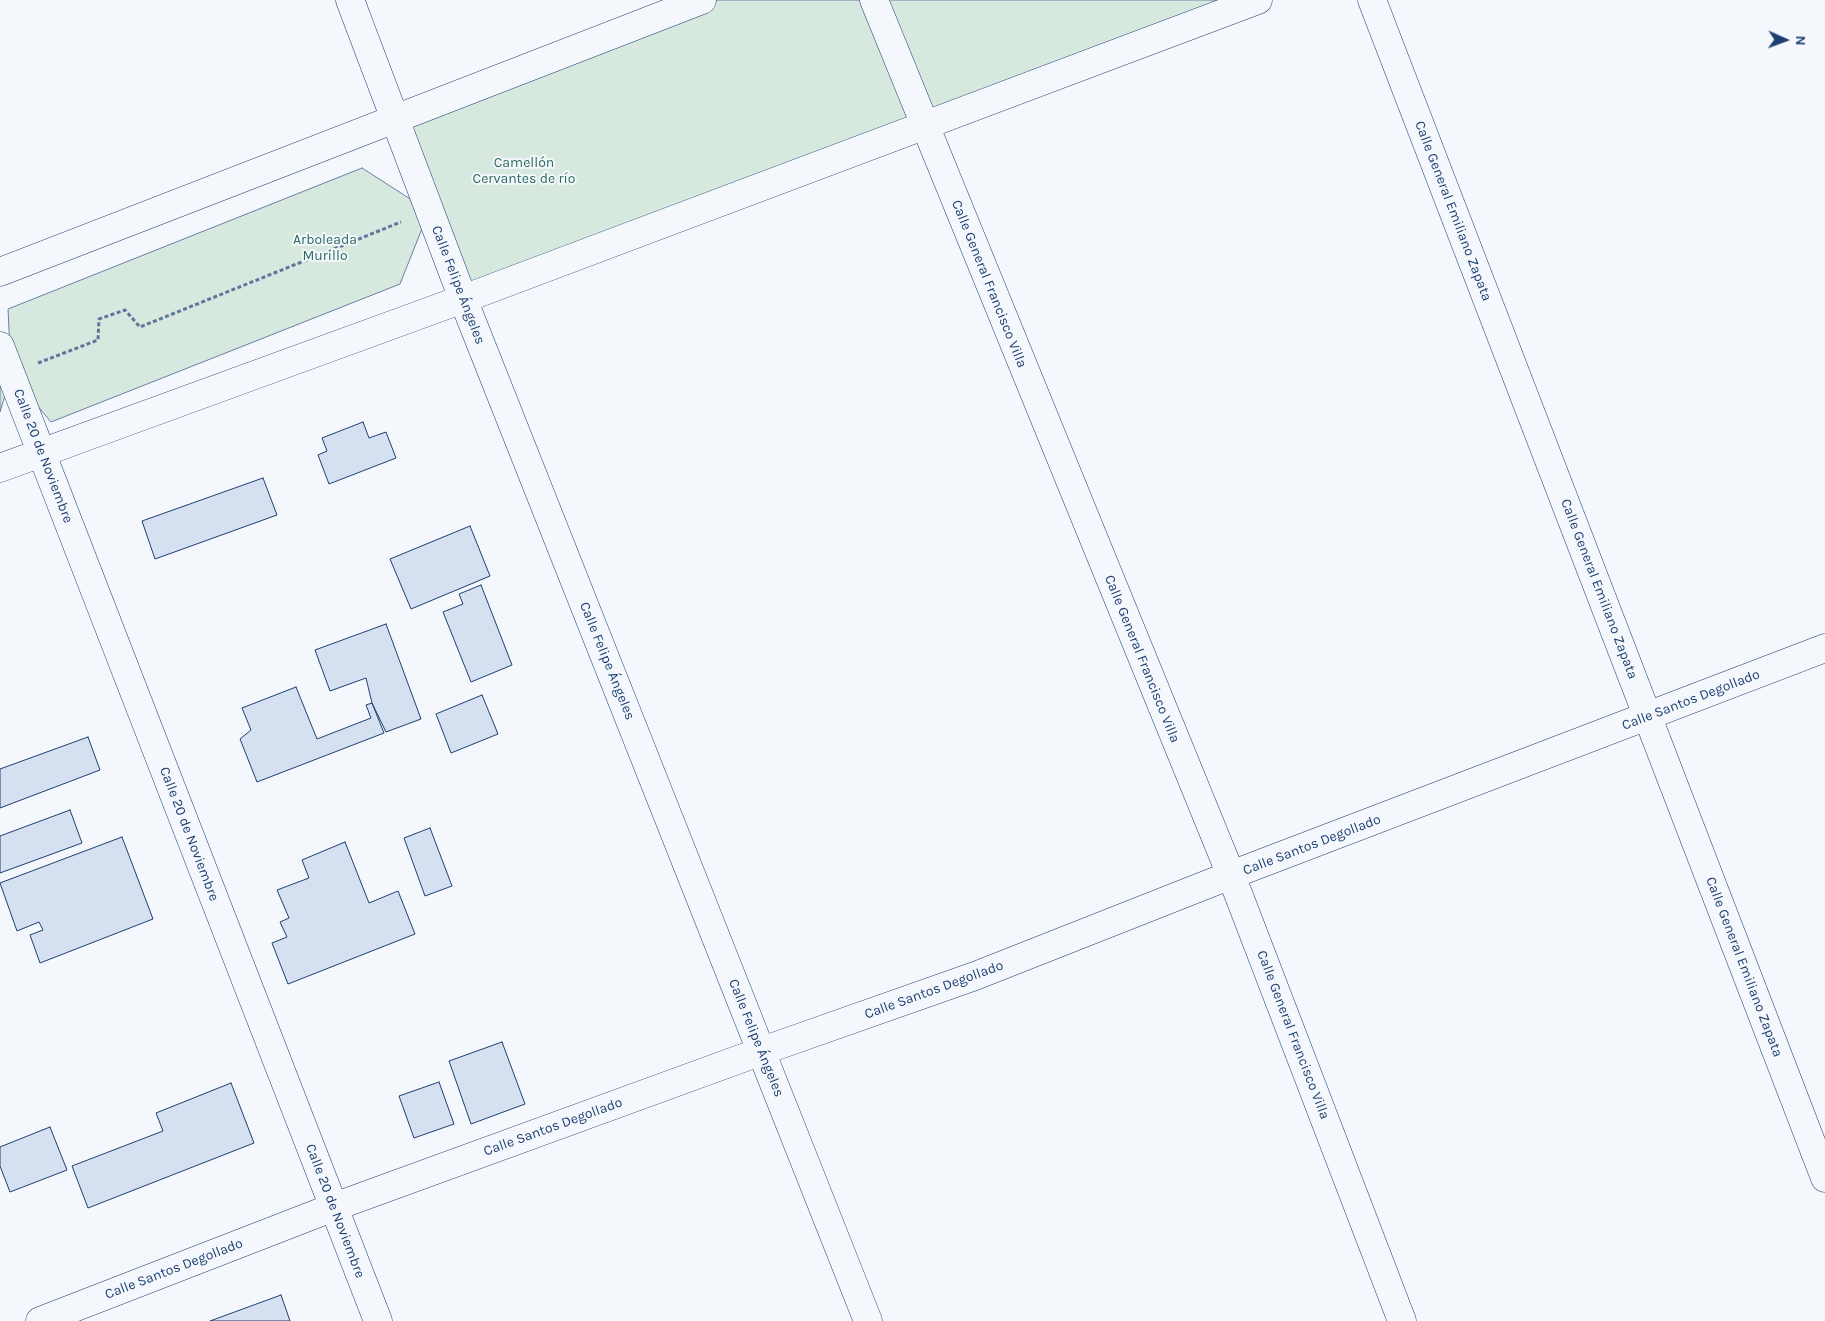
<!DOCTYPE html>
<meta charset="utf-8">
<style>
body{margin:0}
#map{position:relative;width:1825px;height:1321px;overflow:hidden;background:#f4f7fb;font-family:Karla,sans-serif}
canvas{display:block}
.north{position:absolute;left:1760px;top:15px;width:50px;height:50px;-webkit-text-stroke:4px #f4f7fb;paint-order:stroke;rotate:92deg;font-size:14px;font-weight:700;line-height:20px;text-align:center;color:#1d3f73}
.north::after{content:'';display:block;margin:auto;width:18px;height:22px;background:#1d3f73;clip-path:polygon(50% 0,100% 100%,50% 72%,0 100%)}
</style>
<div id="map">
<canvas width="1825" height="1321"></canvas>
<div class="north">N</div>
</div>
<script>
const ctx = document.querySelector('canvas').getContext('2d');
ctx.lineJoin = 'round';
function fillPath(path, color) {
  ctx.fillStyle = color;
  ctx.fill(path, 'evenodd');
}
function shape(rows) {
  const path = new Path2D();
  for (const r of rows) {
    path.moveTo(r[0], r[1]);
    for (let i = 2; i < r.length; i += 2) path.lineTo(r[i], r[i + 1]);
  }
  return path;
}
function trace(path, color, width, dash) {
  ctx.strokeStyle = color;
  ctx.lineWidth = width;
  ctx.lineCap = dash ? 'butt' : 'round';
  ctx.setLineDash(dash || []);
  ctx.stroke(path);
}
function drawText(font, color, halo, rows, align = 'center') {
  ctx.font = font + ' Karla,sans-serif';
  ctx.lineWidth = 4;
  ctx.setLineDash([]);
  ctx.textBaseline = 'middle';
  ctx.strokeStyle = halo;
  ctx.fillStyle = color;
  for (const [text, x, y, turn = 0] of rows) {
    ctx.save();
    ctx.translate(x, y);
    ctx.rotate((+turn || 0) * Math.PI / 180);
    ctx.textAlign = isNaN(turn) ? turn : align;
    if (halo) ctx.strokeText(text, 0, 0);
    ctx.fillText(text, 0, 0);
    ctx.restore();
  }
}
const green = shape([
 [717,0,1224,0,464,291,400,121,717,0],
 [362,168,429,211,400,284,51,422,11,374,0,412,0,367,11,373,8,309,362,168]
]);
const building = shape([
 [363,422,369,438,386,432,396,458,329,484,318,455,327,451,322,438,363,422],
 [263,478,277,515,155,559,142,521,263,478],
 [470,526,490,576,411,609,390,559,470,526],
 [481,585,512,665,471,682,443,612,463,604,459,594,481,585],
 [386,624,421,719,386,732,372,703,366,678,330,691,315,650,386,624],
 [296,687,317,739,371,718,366,705,372,703,384,733,257,782,240,739,251,730,242,708,296,687],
 [482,695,498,734,451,753,436,714,482,695],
 [88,737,100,770,0,808,0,769,88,737],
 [70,810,82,843,0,873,0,836,70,810],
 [430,828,452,886,425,896,404,838,430,828],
 [122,837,153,919,40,963,30,935,43,930,39,922,17,931,0,883,122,837],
 [345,842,369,903,398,891,415,934,288,984,272,943,287,937,280,922,289,918,277,890,309,878,302,860,345,842],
 [502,1042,525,1104,471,1124,449,1061,502,1042],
 [439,1082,454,1124,414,1138,399,1096,439,1082],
 [231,1083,254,1143,88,1208,72,1166,163,1131,156,1113,231,1083],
 [50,1127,67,1170,10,1192,0,1166,0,1147,50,1127],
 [281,1295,290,1321,210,1321,281,1295]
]);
const path = shape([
 [38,363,98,340,99,319,125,310,140,327,401,222]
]);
const minor = shape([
 [350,0,463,299,868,1321],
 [874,0,1231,875,1402,1321],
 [1372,0,1825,1178],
 [0,272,702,0],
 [0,346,378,1321],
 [0,468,463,299,1258,0],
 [40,1321,334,1207,762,1051,975,976,1231,875,1825,648]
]);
const parkNames = [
 ["Camellón",524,163],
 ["Cervantes de río",524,179],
 ["Arboleada",325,240],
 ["Murillo",325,256]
];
const streetNames = [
 ["Calle General Emiliano Zapata",1453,211,69],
 ["Calle General Francisco Villa",989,284,68],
 ["Calle Felipe Ángeles",458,285,69],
 ["Calle 20 de Noviembre",43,456,69],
 ["Calle General Emiliano Zapata",1599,589,69],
 ["Calle General Francisco Villa",1142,659,68],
 ["Calle Felipe Ángeles",607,661,68],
 ["Calle Santos Degollado",1691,700,-21],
 ["Calle 20 de Noviembre",189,834,69],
 ["Calle Santos Degollado",1312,845,-21],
 ["Calle General Emiliano Zapata",1744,967,69],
 ["Calle Santos Degollado",934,990,-20],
 ["Calle General Francisco Villa",1293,1035,69],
 ["Calle Felipe Ángeles",756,1038,68],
 ["Calle Santos Degollado",553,1127,-20],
 ["Calle 20 de Noviembre",335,1211,69],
 ["Calle Santos Degollado",174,1269,-21]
];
fillPath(green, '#d7e8df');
trace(green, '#687fa3', 1);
fillPath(building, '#d5e0f0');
trace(building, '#1d3f73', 1);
trace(minor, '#1d3f73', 29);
trace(path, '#5e769c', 3, [4, 2.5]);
trace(minor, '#f4f7fb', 28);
drawText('14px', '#2c6c60', '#f4f7fb', parkNames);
drawText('14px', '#1d3f73', '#f4f7fb', streetNames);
</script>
